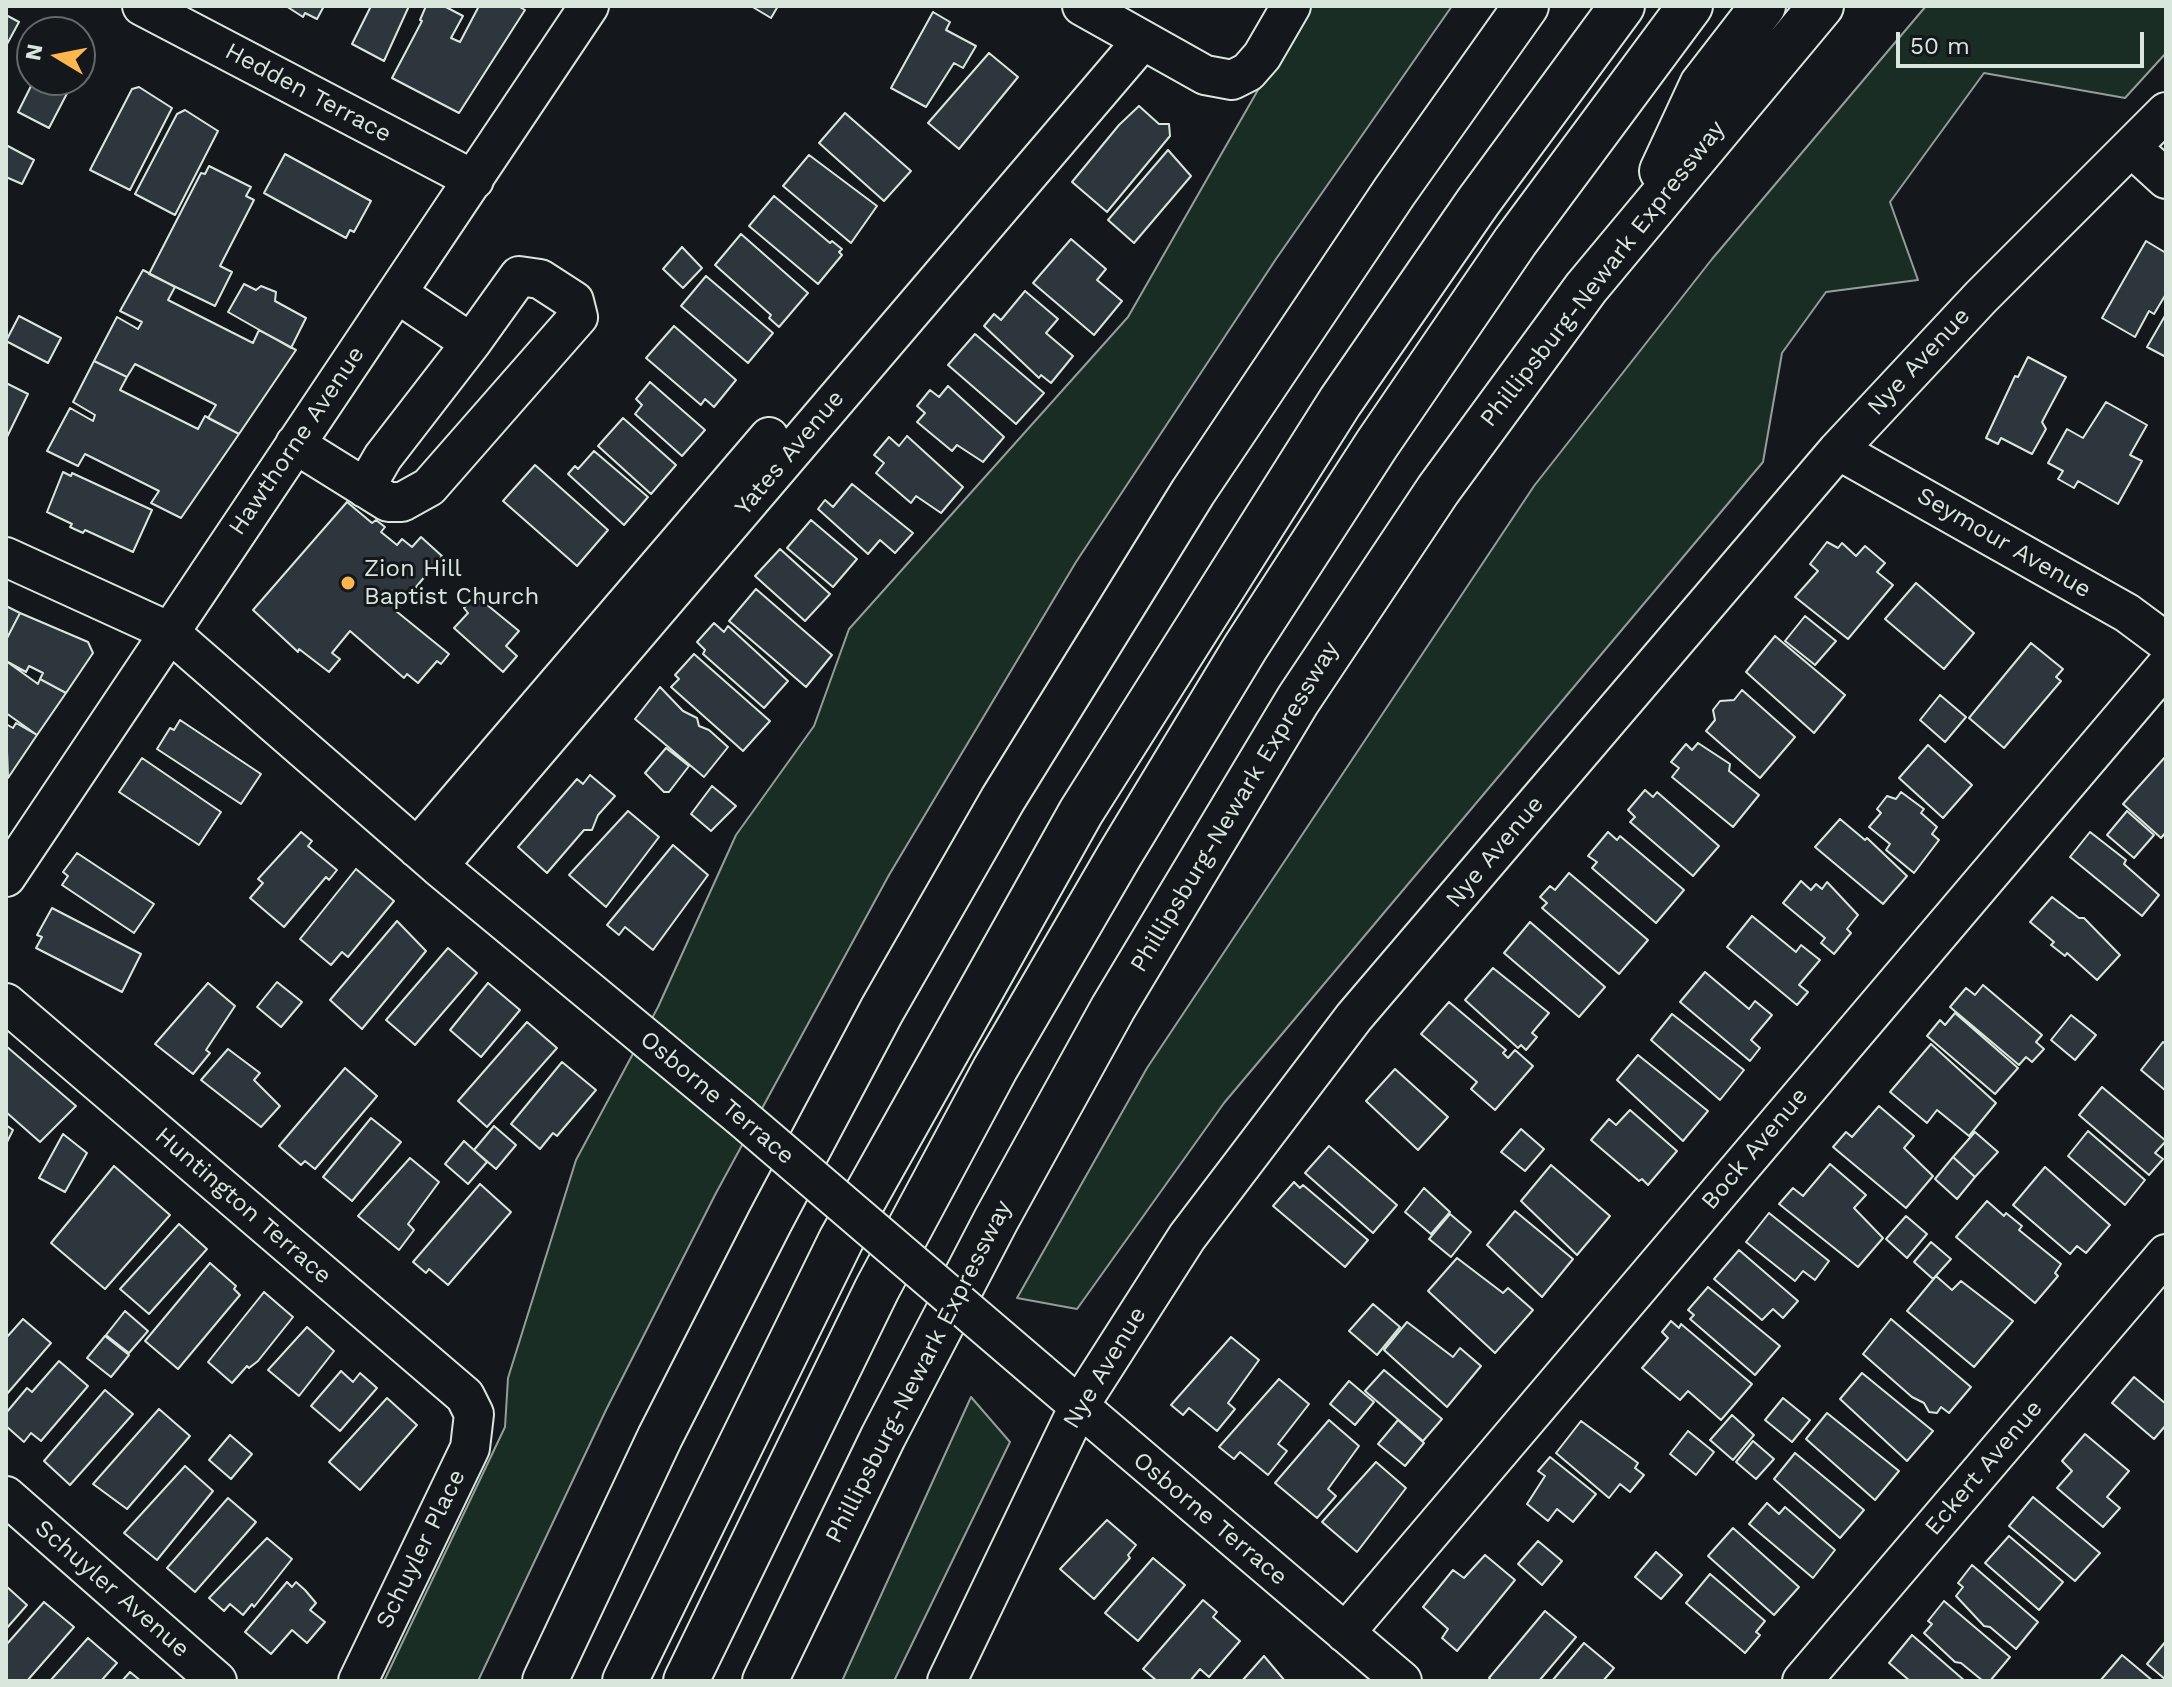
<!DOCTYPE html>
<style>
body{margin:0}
#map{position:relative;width:2172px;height:1687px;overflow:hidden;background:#14181c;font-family:"Work Sans",sans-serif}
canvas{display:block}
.frame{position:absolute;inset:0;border:8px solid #d8e6dc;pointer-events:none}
.north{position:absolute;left:16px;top:16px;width:80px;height:80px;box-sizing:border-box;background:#14181c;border:2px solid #626a69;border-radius:50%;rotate:280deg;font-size:22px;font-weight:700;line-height:32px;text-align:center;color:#d8e6dc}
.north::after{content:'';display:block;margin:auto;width:28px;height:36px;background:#ffb74d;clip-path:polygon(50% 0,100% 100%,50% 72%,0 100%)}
.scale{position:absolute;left:1896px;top:32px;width:248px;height:36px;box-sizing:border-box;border:4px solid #d8e6dc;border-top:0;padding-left:10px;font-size:24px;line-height:28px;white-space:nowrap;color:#d8e6dc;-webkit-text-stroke:6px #14181c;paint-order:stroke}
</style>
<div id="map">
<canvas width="2172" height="1687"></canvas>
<div class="frame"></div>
<div class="north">N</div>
<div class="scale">50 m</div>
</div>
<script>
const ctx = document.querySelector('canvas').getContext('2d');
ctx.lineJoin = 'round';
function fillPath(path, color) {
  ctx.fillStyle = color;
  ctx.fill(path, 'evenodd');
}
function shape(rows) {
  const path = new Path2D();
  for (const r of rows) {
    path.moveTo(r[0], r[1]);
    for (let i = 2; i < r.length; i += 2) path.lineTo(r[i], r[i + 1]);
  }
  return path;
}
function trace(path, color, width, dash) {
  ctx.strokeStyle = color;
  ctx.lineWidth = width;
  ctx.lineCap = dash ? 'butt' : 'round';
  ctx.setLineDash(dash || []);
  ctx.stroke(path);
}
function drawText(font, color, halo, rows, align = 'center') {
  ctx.font = font + ' "Work Sans",sans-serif';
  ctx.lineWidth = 6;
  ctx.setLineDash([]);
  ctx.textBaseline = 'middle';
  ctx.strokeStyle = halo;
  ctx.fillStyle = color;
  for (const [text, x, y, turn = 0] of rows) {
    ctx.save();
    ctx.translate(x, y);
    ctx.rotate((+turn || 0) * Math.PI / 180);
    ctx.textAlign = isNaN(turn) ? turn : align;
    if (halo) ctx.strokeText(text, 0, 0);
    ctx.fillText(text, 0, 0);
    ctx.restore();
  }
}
const green = shape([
 [1306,6,1452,6,1276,259,1076,562,889,875,716,1193,606,1410,478,1681,384,1681,505,1427,508,1378,576,1160,658,1007,736,835,814,726,849,629,1128,317,1306,6],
 [1926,6,2166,6,2166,53,2125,98,1984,73,1890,202,1918,280,1826,292,1782,353,1763,462,1224,1103,1077,1309,1017,1298,1147,1068,1534,486,1712,259,1926,6],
 [971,1397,1010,1442,894,1681,842,1681,971,1397]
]);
const building = shape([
 [286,6,324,6,317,19,305,13,303,17,286,6],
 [371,6,409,6,384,61,352,44,371,6],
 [426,6,444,6,463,16,451,38,460,42,479,6,518,6,525,10,459,113,392,78,422,21,420,20,426,6],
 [751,6,778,6,771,18,751,6],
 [933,12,950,22,946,30,976,46,963,68,954,63,926,107,891,88,933,12],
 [6,15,19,22,6,46,6,15],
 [989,53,1018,77,959,149,928,123,989,53],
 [34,80,74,80,49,128,18,112,34,80],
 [139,87,172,108,130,190,90,170,132,89,139,87],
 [1139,106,1159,124,1169,124,1170,136,1107,212,1072,182,1119,125,1139,106],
 [185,110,218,131,175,215,135,194,177,114,185,110],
 [845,113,911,171,884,201,819,143,845,113],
 [6,145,34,160,22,184,6,177,6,145],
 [1168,150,1191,176,1134,243,1108,220,1168,150],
 [285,154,371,201,354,232,350,230,346,238,264,193,285,154],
 [809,155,877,206,851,243,783,186,809,155],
 [209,166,251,187,246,196,254,200,220,266,232,272,215,306,149,274,201,173,205,174,209,166],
 [774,196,830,243,832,241,842,249,839,252,842,255,818,284,749,226,774,196],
 [741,234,808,293,779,327,769,318,771,315,715,265,741,234],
 [1071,239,1106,269,1097,280,1122,301,1094,335,1033,283,1071,239],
 [2146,241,2166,253,2166,294,2154,314,2149,311,2135,337,2102,318,2146,241],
 [682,247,702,268,683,288,663,269,682,247],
 [143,270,175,287,168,300,253,343,259,330,296,350,239,434,208,418,216,405,135,364,127,377,94,361,117,317,138,329,142,322,120,311,143,270],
 [706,276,773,333,748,363,681,306,706,276],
 [244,284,256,290,261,286,276,292,275,301,306,318,291,348,228,312,244,284],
 [1025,291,1058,319,1046,333,1073,356,1051,383,1041,375,1039,378,984,326,994,314,1001,320,1025,291],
 [2166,314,2166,357,2147,347,2166,314],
 [19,316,61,338,48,363,6,341,19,316],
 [674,326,736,380,714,407,705,399,701,405,646,358,674,326],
 [975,334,1044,393,1016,424,948,365,975,334],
 [2028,357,2066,377,2042,422,2046,429,2032,454,2001,438,1998,444,1986,438,2015,376,2018,377,2028,357],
 [94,361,127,377,120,390,198,429,205,416,239,434,181,518,151,503,159,491,85,454,78,466,47,451,70,408,93,421,95,415,73,402,94,361],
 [650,382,705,430,682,456,635,414,642,405,636,399,650,382],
 [6,383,28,394,6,439,6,383],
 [948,386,1004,437,983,462,957,445,952,451,917,422,925,413,917,406,930,390,939,397,948,386],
 [2106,402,2147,425,2130,455,2142,461,2118,504,2078,481,2074,488,2058,479,2063,471,2048,463,2067,429,2083,438,2106,402],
 [623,418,676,465,651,494,598,446,623,418],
 [907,436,963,487,941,513,916,496,911,503,876,473,884,463,874,455,889,437,899,446,907,436],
 [594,451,648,497,624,525,568,474,575,466,578,469,594,451],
 [535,465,608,530,577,566,503,501,535,465],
 [63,472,71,476,72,473,152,510,133,552,85,530,83,533,70,527,72,524,47,512,63,472],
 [852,484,913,533,895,553,880,540,868,554,818,509,825,500,833,507,852,484],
 [347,502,372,523,376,520,385,527,381,532,397,545,402,539,412,547,421,537,442,556,396,611,449,654,441,664,437,661,418,683,407,674,404,678,350,631,332,653,340,659,329,672,299,649,298,652,253,610,347,502],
 [811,520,857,559,833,587,787,548,811,520],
 [1827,542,1838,548,1842,543,1856,556,1865,546,1885,563,1877,572,1893,585,1848,639,1795,597,1818,571,1810,564,1827,542],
 [780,549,830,594,805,621,755,576,780,549],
 [1916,583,1974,633,1944,669,1885,619,1916,583],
 [756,589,832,655,806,687,729,621,756,589],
 [475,595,519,631,506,646,517,656,503,672,454,628,468,613,464,608,475,595],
 [6,606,20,613,6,640,6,606],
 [20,613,88,642,93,653,66,693,40,679,43,673,29,666,26,672,6,661,6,640,20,613],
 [1805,616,1836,641,1815,665,1785,641,1805,616],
 [714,623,724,632,728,626,788,681,764,708,703,654,705,650,697,642,714,623],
 [1775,636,1845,695,1814,733,1746,672,1775,636],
 [2031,643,2063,669,2056,677,2061,681,2004,748,1969,718,2031,643],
 [694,654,770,721,743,751,671,687,679,679,675,675,694,654],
 [6,661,38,684,40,679,66,693,37,735,6,713,6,661],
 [660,687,683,711,697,718,699,726,709,730,728,747,704,777,635,719,660,687],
 [1742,690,1795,737,1760,778,1706,731,1715,720,1713,710,1720,701,1734,700,1742,690],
 [1940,695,1966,717,1945,742,1920,720,1940,695],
 [180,720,261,774,241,804,157,749,170,728,174,730,180,720],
 [16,723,37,735,8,778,6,724,13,728,16,723],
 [1698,743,1730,764,1729,771,1759,795,1733,827,1672,777,1679,768,1671,762,1686,744,1692,750,1698,743],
 [1928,745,1972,785,1943,818,1899,778,1928,745],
 [666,748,689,766,669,792,664,792,645,773,666,748],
 [2166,756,2166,832,2161,838,2123,804,2166,756],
 [142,758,221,812,199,845,119,792,142,758],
 [590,775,615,796,598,815,592,830,584,830,547,873,518,847,577,779,583,784,590,775],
 [712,786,736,806,711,831,691,814,712,786],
 [1645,790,1653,797,1657,792,1719,846,1693,876,1630,822,1635,817,1628,810,1645,790],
 [1901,792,1924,809,1921,813,1937,827,1932,834,1939,840,1914,873,1886,850,1890,844,1869,827,1881,813,1877,809,1887,796,1896,799,1901,792],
 [628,811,659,837,606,907,569,875,628,811],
 [2127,811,2154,835,2134,858,2107,835,2127,811],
 [1840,819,1865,840,1867,838,1907,876,1883,904,1815,847,1840,819],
 [301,832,312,841,308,846,337,870,329,880,326,877,284,927,250,898,263,883,258,879,301,832],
 [1608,832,1617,840,1620,836,1684,890,1656,923,1592,868,1597,862,1588,856,1608,832],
 [2090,832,2126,860,2124,864,2159,895,2142,916,2070,857,2090,832],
 [673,845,708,875,653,950,625,927,619,935,607,925,673,845],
 [77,853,154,904,134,933,62,885,68,876,63,872,77,853],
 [356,869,394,901,348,957,342,952,331,965,300,939,356,869],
 [1569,873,1648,940,1619,974,1542,908,1547,903,1540,897,1550,886,1555,890,1569,873],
 [1801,881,1811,890,1816,884,1822,889,1827,882,1858,915,1847,929,1851,933,1834,954,1821,943,1825,938,1783,903,1801,881],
 [2052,897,2079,918,2084,918,2120,955,2097,980,2067,953,2065,956,2051,945,2054,942,2030,922,2052,897],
 [52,908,141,954,122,992,36,948,42,937,37,935,52,908],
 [1752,916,1796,952,1801,945,1820,960,1799,985,1808,992,1797,1005,1727,947,1752,916],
 [397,921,426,951,362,1029,330,1000,397,921],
 [1530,922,1605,987,1579,1017,1504,953,1530,922],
 [448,948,477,973,415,1045,386,1020,448,948],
 [1493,968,1549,1013,1532,1033,1537,1037,1526,1050,1521,1045,1518,1048,1465,1000,1493,968],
 [1705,972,1749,1009,1755,1001,1772,1015,1751,1040,1760,1048,1750,1061,1680,1002,1705,972],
 [277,982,302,1002,281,1027,257,1007,277,982],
 [208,983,235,1006,206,1050,210,1053,193,1074,155,1044,208,983],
 [488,983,520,1010,481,1057,450,1030,488,983],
 [1983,985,2042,1035,2036,1042,2044,1049,2032,1062,2026,1057,2019,1065,1950,1007,1966,988,1975,995,1983,985],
 [1449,1002,1506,1050,1503,1053,1508,1058,1515,1050,1533,1066,1495,1110,1471,1089,1477,1082,1421,1034,1449,1002],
 [1955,1013,2018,1068,1995,1094,1927,1036,1940,1020,1945,1025,1955,1013],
 [1672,1014,1744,1070,1720,1100,1651,1040,1672,1014],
 [2071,1015,2096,1035,2075,1060,2051,1040,2071,1015],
 [527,1022,557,1048,487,1127,458,1101,527,1022],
 [2163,1042,2166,1044,2166,1091,2141,1070,2163,1042],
 [1931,1044,1996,1103,1969,1136,1937,1110,1927,1123,1890,1092,1931,1044],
 [6,1046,76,1106,40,1142,6,1112,6,1046],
 [228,1049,260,1073,254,1080,280,1106,261,1127,201,1080,228,1049],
 [1638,1055,1708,1111,1683,1141,1617,1080,1638,1055],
 [562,1062,596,1090,557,1136,553,1133,540,1149,511,1124,562,1062],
 [345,1068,377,1096,315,1169,305,1161,301,1165,279,1146,345,1068],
 [1395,1069,1448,1117,1418,1150,1366,1101,1395,1069],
 [2102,1087,2166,1141,2155,1153,2163,1159,2149,1175,2079,1115,2102,1087],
 [1879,1106,1914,1136,1904,1148,1933,1176,1906,1208,1833,1147,1846,1132,1852,1137,1879,1106],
 [1630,1110,1677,1151,1648,1185,1642,1179,1639,1181,1591,1140,1609,1119,1616,1125,1630,1110],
 [371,1118,401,1142,352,1201,323,1177,371,1118],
 [6,1125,13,1130,6,1144,6,1125],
 [494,1126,516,1145,496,1169,474,1150,494,1126],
 [1521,1129,1544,1149,1525,1171,1501,1152,1521,1129],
 [2088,1131,2145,1180,2125,1205,2068,1156,2088,1131],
 [1975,1132,1998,1152,1975,1177,1953,1157,1975,1132],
 [63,1134,87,1153,65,1192,39,1178,63,1134],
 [464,1141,487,1162,468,1184,445,1164,464,1141],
 [1329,1146,1397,1205,1373,1233,1305,1173,1329,1146],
 [1953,1157,1975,1177,1957,1199,1935,1179,1953,1157],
 [410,1158,439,1182,408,1224,414,1230,399,1250,358,1216,410,1158],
 [1830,1164,1866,1195,1854,1208,1883,1238,1858,1267,1779,1204,1793,1188,1803,1196,1830,1164],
 [1551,1165,1610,1216,1577,1255,1521,1201,1551,1165],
 [114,1166,170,1215,105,1289,51,1243,114,1166],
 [2045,1167,2110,1225,2086,1253,2077,1246,2070,1254,2013,1205,2045,1167],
 [1294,1182,1300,1188,1303,1185,1368,1240,1345,1267,1273,1206,1294,1182],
 [480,1184,511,1212,448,1285,429,1269,426,1273,413,1262,480,1184],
 [1424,1188,1450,1212,1431,1234,1405,1212,1424,1188],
 [1987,1201,2004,1216,2006,1213,2022,1226,2019,1230,2061,1264,2055,1273,2058,1276,2035,1303,1956,1237,1987,1201],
 [1515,1211,1573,1259,1542,1297,1487,1245,1515,1211],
 [1769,1213,1829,1261,1815,1280,1803,1271,1795,1281,1746,1242,1769,1213],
 [1450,1214,1471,1232,1451,1257,1429,1239,1450,1214],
 [1906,1216,1927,1234,1907,1258,1886,1239,1906,1216],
 [179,1224,207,1249,149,1314,120,1289,179,1224],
 [1931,1242,1951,1259,1933,1279,1914,1262,1931,1242],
 [1739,1250,1798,1301,1783,1318,1773,1309,1762,1320,1714,1279,1739,1250],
 [1457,1258,1503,1293,1508,1288,1533,1310,1495,1353,1428,1291,1457,1258],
 [210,1263,236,1286,234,1289,240,1295,178,1369,145,1341,210,1263],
 [1936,1276,1952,1290,1961,1281,2013,1321,1974,1367,1907,1311,1936,1276],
 [1708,1287,1780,1346,1755,1375,1690,1319,1694,1315,1688,1310,1708,1287],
 [264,1292,293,1317,258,1361,249,1368,247,1366,232,1383,208,1362,264,1292],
 [1373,1304,1400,1327,1377,1355,1349,1331,1373,1304],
 [125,1311,148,1331,129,1353,106,1335,125,1311],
 [23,1319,51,1343,6,1395,6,1338,23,1319],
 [1891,1319,1971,1387,1949,1413,1941,1407,1937,1413,1929,1412,1924,1403,1912,1397,1863,1354,1891,1319],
 [1671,1321,1679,1328,1681,1324,1752,1384,1721,1420,1688,1391,1680,1400,1642,1368,1668,1338,1662,1332,1671,1321],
 [1407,1322,1453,1357,1460,1348,1481,1366,1447,1407,1384,1350,1407,1322],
 [307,1327,334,1351,299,1396,268,1370,307,1327],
 [105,1336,129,1355,111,1377,87,1358,105,1336],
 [1231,1337,1259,1360,1228,1403,1235,1409,1217,1431,1189,1408,1183,1415,1171,1405,1231,1337],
 [59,1361,88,1386,41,1441,31,1433,24,1442,6,1426,6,1413,27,1388,32,1392,59,1361],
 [1384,1370,1442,1419,1423,1441,1365,1391,1384,1370],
 [341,1371,353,1382,360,1373,377,1388,340,1431,311,1406,341,1371],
 [1862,1373,1933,1431,1907,1461,1840,1399,1862,1373],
 [2134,1377,2166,1404,2166,1425,2154,1439,2112,1403,2134,1377],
 [1279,1379,1309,1404,1278,1444,1287,1451,1268,1475,1240,1452,1234,1459,1219,1447,1279,1379],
 [1349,1381,1374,1402,1355,1425,1330,1404,1349,1381],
 [105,1390,133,1414,70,1485,44,1461,105,1390],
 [387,1398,417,1425,360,1490,329,1462,387,1398],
 [1783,1398,1810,1420,1792,1442,1765,1420,1783,1398],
 [159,1409,190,1436,127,1509,93,1484,159,1409],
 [1827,1413,1899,1471,1875,1500,1806,1439,1827,1413],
 [1732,1415,1754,1435,1733,1460,1710,1440,1732,1415],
 [1329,1420,1359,1446,1328,1489,1336,1496,1317,1518,1275,1483,1329,1420],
 [1398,1420,1424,1443,1405,1466,1378,1444,1398,1420],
 [1581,1421,1638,1463,1635,1468,1644,1475,1630,1492,1620,1484,1609,1498,1556,1453,1581,1421],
 [1688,1431,1714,1452,1696,1475,1670,1454,1688,1431],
 [2085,1434,2129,1471,2107,1497,2120,1508,2103,1527,2057,1488,2072,1471,2062,1461,2085,1434],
 [230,1435,252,1454,231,1479,209,1460,230,1435],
 [1753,1441,1774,1459,1756,1479,1736,1462,1753,1441],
 [1795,1453,1864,1510,1840,1538,1774,1479,1795,1453],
 [1550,1457,1596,1494,1573,1522,1557,1509,1548,1521,1527,1504,1545,1476,1538,1471,1550,1457],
 [1376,1462,1406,1488,1357,1552,1322,1522,1376,1462],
 [185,1466,213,1491,157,1560,124,1533,185,1466],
 [2033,1497,2100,1553,2075,1581,2009,1526,2033,1497],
 [228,1498,256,1522,195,1592,167,1568,228,1498],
 [1767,1503,1779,1514,1785,1507,1835,1550,1813,1578,1749,1524,1767,1503],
 [1107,1520,1136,1545,1128,1555,1130,1558,1094,1599,1060,1569,1107,1520],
 [1733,1528,1799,1587,1774,1615,1708,1556,1733,1528],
 [2009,1536,2063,1582,2039,1610,1985,1563,2009,1536],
 [267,1538,292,1559,254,1607,252,1604,243,1615,230,1604,224,1611,209,1598,267,1538],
 [1538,1541,1562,1561,1542,1585,1518,1564,1538,1541],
 [1656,1552,1682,1575,1661,1599,1635,1577,1656,1552],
 [1485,1555,1515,1580,1457,1651,1442,1638,1448,1629,1423,1607,1453,1570,1464,1578,1485,1555],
 [1153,1558,1185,1585,1138,1641,1105,1613,1153,1558],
 [1972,1565,2038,1622,2016,1649,1990,1627,1984,1626,1956,1596,1963,1587,1958,1583,1972,1565],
 [1710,1574,1765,1621,1756,1632,1760,1635,1745,1653,1686,1603,1710,1574],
 [287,1582,292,1587,296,1582,305,1590,316,1603,310,1610,325,1622,307,1643,292,1630,271,1654,245,1632,287,1582],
 [6,1586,27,1605,6,1629,6,1586],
 [1203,1600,1217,1612,1213,1617,1240,1641,1209,1677,1200,1669,1190,1681,1157,1681,1143,1669,1203,1600],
 [1944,1601,2010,1657,1990,1681,1983,1681,1961,1663,1955,1662,1924,1633,1932,1624,1928,1621,1944,1601],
 [44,1602,74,1627,27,1681,6,1681,6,1645,44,1602],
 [1545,1611,1576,1637,1539,1681,1492,1681,1489,1678,1545,1611],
 [1912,1635,1965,1681,1910,1681,1889,1663,1912,1635],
 [88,1638,117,1663,101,1681,50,1681,88,1638],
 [2166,1641,2166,1680,2147,1664,2166,1641],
 [1584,1643,1614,1668,1603,1681,1552,1681,1584,1643],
 [2122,1655,2153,1681,2100,1681,2122,1655],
 [1264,1656,1285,1681,1242,1681,1264,1656],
 [130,1672,141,1681,122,1681,130,1672]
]);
const minor = shape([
 [142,6,474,180],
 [1082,6,1205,75,1232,80,1248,72,1262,56,1291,6],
 [2131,147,2166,179],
 [295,444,388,502,402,502,429,487,578,317,574,301,540,279,519,276,471,343,398,294],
 [1838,450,2127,613,2166,642],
 [365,488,383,457,471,343],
 [6,557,168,631,438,866,740,1116],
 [417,848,769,437],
 [438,866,1142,41],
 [6,877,589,6],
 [6,1003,465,1396,474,1414,470,1448,358,1681],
 [1039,1372,1402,1681],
 [6,1496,217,1681],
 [1345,1633,2166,666],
 [947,1681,1079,1406,1187,1237,1354,1017,1838,450,1981,297,2166,112],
 [1802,1681,2166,1254]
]);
const highway = shape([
 [1662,171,1702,85,1763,6],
 [545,1681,660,1437,770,1221,882,1010,1003,799,1193,492,1395,191,1526,6],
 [625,1681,841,1240,1081,812,1340,402,1478,202,1622,6],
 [686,1681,877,1289,995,1069,1119,856,1245,648,1377,444,1515,242,1690,6],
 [765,1681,883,1437,996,1220,1113,1008,1298,700,1438,490,1586,288,1821,6]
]);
const minorBridge = shape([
 [740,1116,1039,1372]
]);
const markers = [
 [348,583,8,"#ffb74d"]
];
const streetNames = [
 ["Hedden Terrace",308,93,28],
 ["Phillipsburg-Newark Expressway",1603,274,-52],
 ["Nye Avenue",1919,362,-47],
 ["Hawthorne Avenue",297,441,-56],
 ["Yates Avenue",790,453,-50],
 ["Seymour Avenue",2004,543,30],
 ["Phillipsburg-Newark Expressway",1235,807,-59],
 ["Nye Avenue",1495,852,-50],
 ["Osborne Terrace",717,1098,40],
 ["Bock Avenue",1755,1149,-50],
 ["Huntington Terrace",243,1206,41],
 ["Nye Avenue",1105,1368,-59],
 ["Phillipsburg-Newark Expressway",919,1372,-63],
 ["Eckert Avenue",1984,1468,-50],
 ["Osborne Terrace",1210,1519,40],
 ["Schuyler Place",421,1549,-64],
 ["Schuyler Avenue",112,1589,41]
];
const poiNames = [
 ["Zion Hill",364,569],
 ["Baptist Church",364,597]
];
fillPath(green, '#1a2d24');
trace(green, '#939e99', 2);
fillPath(building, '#2c363c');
trace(building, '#d8e6dc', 2);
trace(minor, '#d8e6dc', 42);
trace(highway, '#d8e6dc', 48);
trace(minor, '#14181c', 38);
trace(highway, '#14181c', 44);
trace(minorBridge, '#d8e6dc', 42, []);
trace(minorBridge, '#14181c', 38);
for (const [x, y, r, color] of markers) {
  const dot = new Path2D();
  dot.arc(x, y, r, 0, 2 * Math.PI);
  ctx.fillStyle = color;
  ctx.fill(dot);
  trace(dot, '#14181c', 3);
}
drawText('24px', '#d8e6dc', '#14181c', streetNames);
drawText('24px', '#d8e6dc', '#14181c', poiNames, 'left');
</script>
